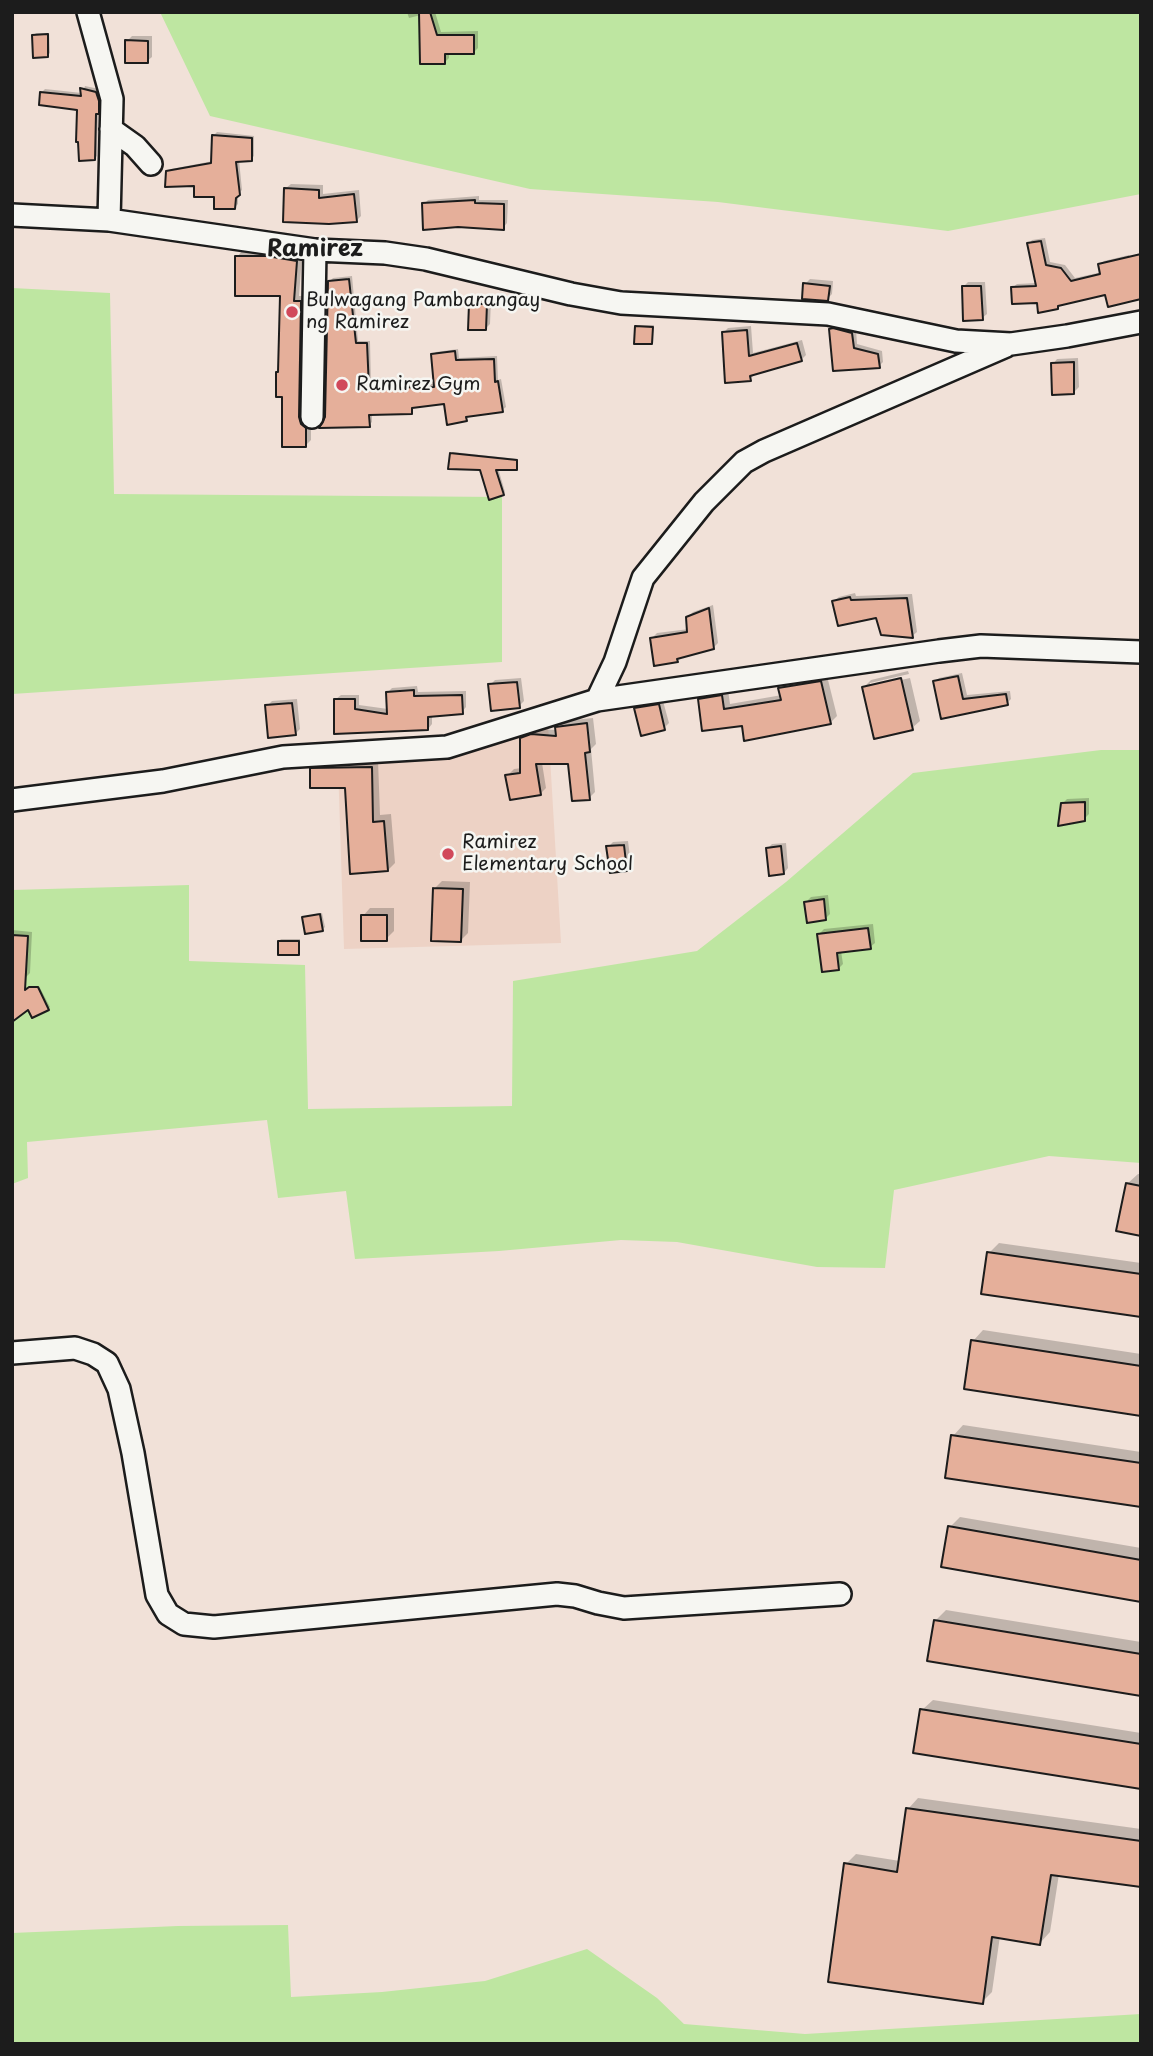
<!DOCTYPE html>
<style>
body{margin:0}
#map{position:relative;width:1153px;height:2056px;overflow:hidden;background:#f1e1d8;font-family:"Playpen Sans",sans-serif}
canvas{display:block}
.frame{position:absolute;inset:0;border:14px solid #1c1c1c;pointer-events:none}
</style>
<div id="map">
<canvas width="1153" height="2056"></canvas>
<div class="frame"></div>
</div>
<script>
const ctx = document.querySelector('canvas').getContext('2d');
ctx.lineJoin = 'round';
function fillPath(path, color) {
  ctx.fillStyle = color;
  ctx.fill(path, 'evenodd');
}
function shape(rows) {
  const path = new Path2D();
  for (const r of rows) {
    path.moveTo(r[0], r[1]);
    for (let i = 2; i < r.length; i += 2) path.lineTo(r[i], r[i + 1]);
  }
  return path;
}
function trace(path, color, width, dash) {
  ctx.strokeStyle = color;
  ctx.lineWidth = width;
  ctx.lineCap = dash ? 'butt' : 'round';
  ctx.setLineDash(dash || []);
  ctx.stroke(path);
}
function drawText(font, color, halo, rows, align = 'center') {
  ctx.font = font + ' "Playpen Sans",sans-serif';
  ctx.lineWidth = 5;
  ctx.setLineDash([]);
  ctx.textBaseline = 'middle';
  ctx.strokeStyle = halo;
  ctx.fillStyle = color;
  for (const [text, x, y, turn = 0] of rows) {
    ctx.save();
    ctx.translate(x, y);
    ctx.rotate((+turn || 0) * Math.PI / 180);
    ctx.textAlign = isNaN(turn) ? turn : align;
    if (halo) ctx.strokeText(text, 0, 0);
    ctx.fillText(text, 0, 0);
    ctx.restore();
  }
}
const built = shape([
 [548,723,561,943,344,949,338,765,449,754]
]);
const green = shape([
 [160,12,1141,12,1141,194,948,231,718,202,530,189,210,116],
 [12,288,110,293,114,494,502,497,502,662,12,694],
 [1101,750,1141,750,1141,1163,1049,1156,894,1190,885,1268,817,1267,677,1242,621,1240,499,1251,355,1259,346,1191,278,1198,267,1120,27,1142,28,1178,12,1184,12,890,189,885,189,961,305,965,308,1109,512,1106,513,981,697,951,786,882,913,773],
 [288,1925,291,1997,382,1992,485,1981,587,1949,657,1998,684,2024,805,2034,1141,2014,1141,2044,12,2044,12,1933,178,1926]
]);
const shadow = shape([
 [407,12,435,12,441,32,478,31,478,48,474,52,449,52,449,58,445,62,421,15,409,18],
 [36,33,49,33,50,53,48,55,34,35],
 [132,36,152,36,152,57,147,61,127,41],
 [85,86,99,89,101,97,101,109,98,111,97,156,94,159,79,108,42,92,45,89,82,93],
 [217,132,254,136,254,156,251,159,239,160,242,190,238,194,238,204,235,207,196,184,168,172,171,169,213,161,214,135],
 [291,184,323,185,323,194,359,190,361,216,356,221,286,188],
 [479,196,479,200,508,200,507,223,503,228,424,204,428,200],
 [1045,238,1050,262,1065,265,1075,278,1102,272,1100,265,1104,261,1129,255,1139,295,1107,293,1061,304,1058,308,1038,302,1013,287,1017,284,1037,283,1029,244,1032,240],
 [242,251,274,251,302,256,299,296,306,296,311,423,311,440,305,446,283,446,282,294,237,257],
 [352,276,358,341,370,341,371,385,436,384,433,355,436,352,458,349,459,358,497,356,498,380,501,379,506,407,502,410,469,416,466,419,445,402,414,406,411,412,372,413,372,422,369,425,327,418,329,282,333,278],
 [810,279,833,281,832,294,827,299,805,284],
 [968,282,985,282,987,314,982,318,963,287],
 [476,300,491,300,490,324,485,329,471,305],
 [639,325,654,325,651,342,637,327],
 [751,326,753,353,802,340,806,355,801,360,755,374,750,379,723,333,728,328],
 [834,326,856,329,857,344,882,351,883,362,879,366,834,369,830,329],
 [1078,358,1079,387,1074,392,1053,364,1057,359],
 [453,452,518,459,518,466,498,468,505,492,504,494,482,469,451,454],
 [855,593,856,596,912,594,917,632,912,636,877,615,834,601,839,597],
 [713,605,718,643,713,648,681,656,677,661,652,638,657,633,689,629,688,617,693,612],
 [908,671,909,674,870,683,870,687,910,678,920,721,912,728,864,687,871,680],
 [962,673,967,695,1010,691,1011,699,1007,703,942,717,935,682,939,678],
 [827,676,837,716,831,722,743,724,700,699,706,693,728,690,730,704,782,695,780,688,786,682],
 [521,678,524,701,519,706,490,685,495,680],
 [417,686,418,692,466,691,466,707,462,712,432,715,432,724,428,729,336,732,336,699,341,695,359,695,359,705,388,709,387,693,392,688],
 [297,699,300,729,295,734,267,706,272,701],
 [663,701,669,723,664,728,636,708,641,704],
 [593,718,596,744,591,749,595,792,589,798,569,763,542,763,546,788,540,794,507,776,514,769,522,768,522,738,529,732,539,729,557,730,563,721],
 [378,760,380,815,391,814,395,863,388,870,347,786,312,769,319,762],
 [1089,798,1089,814,1084,819,1062,804,1067,799],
 [628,841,631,865,626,869,608,847,613,842],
 [786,843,788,868,784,873,767,849,772,844],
 [442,881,470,882,468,933,461,940,434,889],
 [828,895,830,914,826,918,806,902,811,897],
 [370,908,394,908,394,931,386,939,363,916],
 [322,913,325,927,323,929,304,918],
 [873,924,875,943,870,947,841,951,843,964,838,969,819,934,824,929],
 [12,930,32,932,30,973,25,978,12,977],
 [281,939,300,939,300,952,298,954,279,941],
 [33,986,39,986,50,1007,48,1009,29,1008,12,1001],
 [1138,1174,1141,1174,1141,1234,1127,1184],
 [999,1243,1141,1263,1141,1315,989,1253],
 [983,1330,1141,1354,1141,1414,973,1341],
 [963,1425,1141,1452,1141,1506,953,1436],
 [960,1517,1141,1548,1141,1600,950,1527],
 [946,1610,1141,1642,1141,1695,936,1620],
 [933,1700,1141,1733,1141,1788,922,1710],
 [918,1798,1141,1829,1141,1885,1059,1874,1050,1932,1040,1943,1000,1936,992,1992,982,2002,846,1864,856,1854,900,1861,908,1809]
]);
const building = shape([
 [419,12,430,12,437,35,474,35,474,54,445,54,445,64,420,64,419,12],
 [48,34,48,57,33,58,32,35,48,34],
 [125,40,148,41,148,63,125,63,125,40],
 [80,88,96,92,99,101,99,114,96,114,95,160,79,161,78,142,76,142,77,110,39,105,40,92,81,96,80,88],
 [212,135,252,138,252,161,236,162,240,195,236,198,235,209,214,209,214,197,194,197,194,186,165,187,166,171,211,163,212,135],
 [284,188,319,190,319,198,354,194,357,222,329,224,283,222,284,188],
 [475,200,475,203,504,204,504,230,458,227,423,230,422,203,475,200],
 [1041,241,1046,265,1061,268,1071,281,1100,274,1098,264,1141,254,1141,299,1108,307,1105,295,1058,306,1058,309,1038,313,1037,303,1012,304,1011,287,1036,286,1027,243,1041,241],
 [235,256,267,256,297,261,294,301,301,301,299,417,301,424,306,428,306,447,282,447,282,397,276,397,276,372,278,372,280,296,235,296,235,256],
 [349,279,356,343,367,343,369,388,434,387,431,354,455,351,456,360,494,359,495,382,498,381,503,412,466,417,467,421,447,425,444,404,412,408,412,414,369,415,370,427,319,428,325,417,328,281,349,279],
 [803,283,830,286,828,301,802,299,803,283],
 [962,286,981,286,983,320,963,321,962,286],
 [469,304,487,304,486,330,468,330,469,304],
 [635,326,653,327,652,344,634,344,635,326],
 [833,328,852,333,854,348,878,354,880,368,833,371,829,329,833,328],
 [747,330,749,356,797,343,802,361,750,376,751,381,725,383,722,332,747,330],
 [1074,362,1074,394,1052,395,1051,363,1074,362],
 [450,453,517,460,517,470,496,470,504,495,489,500,480,470,448,469,450,453],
 [850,597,851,600,907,598,913,638,881,635,876,618,838,626,832,601,850,597],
 [709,608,714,649,677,659,678,662,654,666,650,638,687,632,686,617,709,608],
 [958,676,963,699,1006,694,1008,705,941,719,933,681,958,676],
 [901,678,913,730,874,739,862,687,901,678],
 [821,681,831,724,744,741,742,726,702,731,698,699,722,695,724,709,781,700,778,688,821,681],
 [517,682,520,708,491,711,488,684,517,682],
 [414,690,414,696,462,695,463,714,428,717,428,730,334,734,334,699,355,699,355,709,387,714,386,692,414,690],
 [292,703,296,735,268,738,265,705,292,703],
 [659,704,665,730,641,736,634,708,659,704],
 [587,723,590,752,585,753,590,800,572,801,568,764,536,764,541,795,510,800,505,775,520,773,520,738,531,734,556,736,555,727,587,723],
 [372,767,373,822,384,821,388,871,350,874,345,788,310,788,310,768,372,767],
 [1085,802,1085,821,1058,826,1061,803,1085,802],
 [624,845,627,871,610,873,606,846,624,845],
 [781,846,784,874,769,876,766,848,781,846],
 [433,888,463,889,461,942,431,941,433,888],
 [824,899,826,920,807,923,804,902,824,899],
 [320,914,323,931,305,934,302,917,320,914],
 [361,915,387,915,387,941,361,941,361,915],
 [868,928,871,949,837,953,839,970,822,972,817,934,868,928],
 [12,935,28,936,25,990,29,987,38,987,49,1010,32,1018,28,1010,12,1022,12,935],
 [278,941,299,941,299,955,278,955,278,941],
 [1126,1183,1141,1186,1141,1236,1116,1231,1126,1183],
 [987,1252,1141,1274,1141,1317,981,1294,987,1252],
 [971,1340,1141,1366,1141,1416,964,1389,971,1340],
 [951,1435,1141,1463,1141,1507,945,1478,951,1435],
 [948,1526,1141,1560,1141,1602,941,1567,948,1526],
 [934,1620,1141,1654,1141,1696,927,1661,934,1620],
 [920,1709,1141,1744,1141,1789,913,1753,920,1709],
 [906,1808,1141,1841,1141,1887,1051,1875,1040,1945,992,1937,983,2004,828,1982,844,1863,897,1872,906,1808]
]);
const minor = shape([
 [88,12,112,99,109,220],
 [111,129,135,146,151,164],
 [12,215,109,220,315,250,385,253,426,259,571,294,621,303,828,314,956,341,1011,344,1067,336,1141,322],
 [312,417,315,250],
 [597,700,615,662,643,578,704,502,744,462,764,451,1006,346],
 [12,800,163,781,283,757,447,747,597,700,939,651,981,646,1141,652],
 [12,1353,75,1348,93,1354,107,1363,119,1389,133,1453,157,1595,168,1614,184,1624,214,1627,557,1594,575,1596,598,1603,624,1608,840,1594]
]);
const markers = [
 [292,312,7,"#d1495b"],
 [342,385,7,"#d1495b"],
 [448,854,7,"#d1495b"]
];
const poiNames = [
 ["Bulwagang Pambarangay",306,301],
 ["ng Ramirez",306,323],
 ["Ramirez Gym",356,385],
 ["Ramirez",462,843],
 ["Elementary School",462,865]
];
const quarterNames = [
 ["Ramirez",315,250]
];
fillPath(built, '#edd2c5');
fillPath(green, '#bee6a1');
fillPath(shadow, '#0003');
fillPath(building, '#e5af9a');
trace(building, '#1c1c1c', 2);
trace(minor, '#1c1c1c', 26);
trace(minor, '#f6f6f2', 21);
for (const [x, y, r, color] of markers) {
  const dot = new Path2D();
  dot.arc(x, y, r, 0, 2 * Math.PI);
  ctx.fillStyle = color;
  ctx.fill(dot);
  trace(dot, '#f6f6f2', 2.5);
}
drawText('19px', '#1c1c1c', '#f6f6f2', poiNames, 'left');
drawText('bold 23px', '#1c1c1c', '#f6f6f2', quarterNames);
</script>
